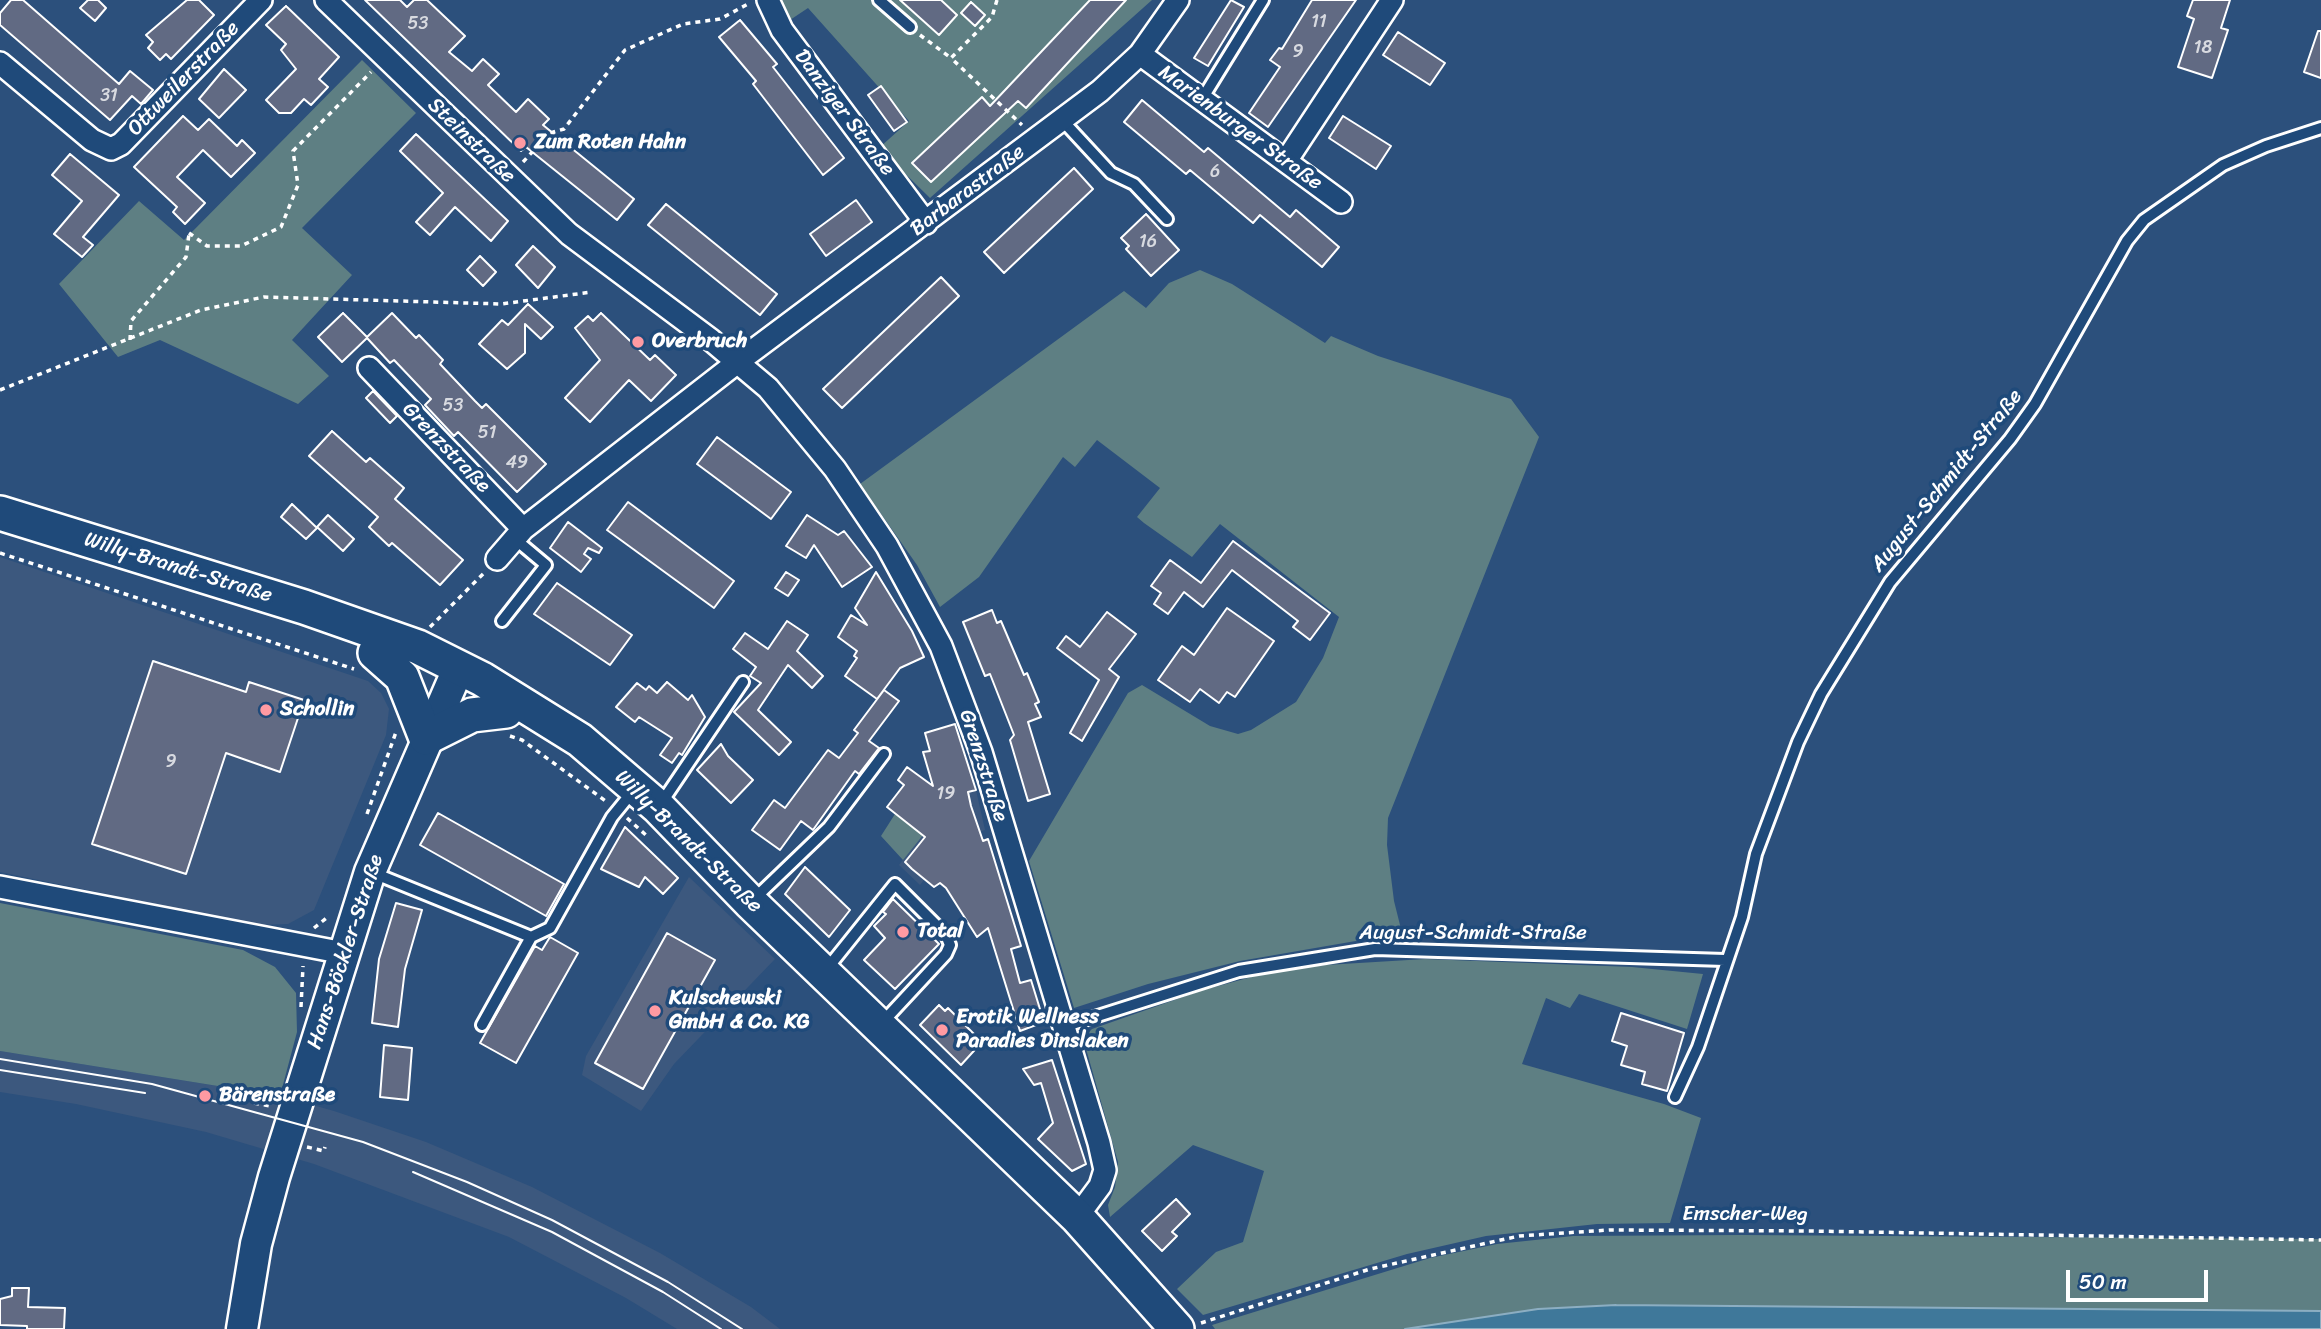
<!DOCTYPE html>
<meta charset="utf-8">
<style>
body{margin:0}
#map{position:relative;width:2321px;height:1329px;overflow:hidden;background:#2c507c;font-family:Sriracha,sans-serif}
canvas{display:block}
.scale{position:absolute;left:2066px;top:1270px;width:142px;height:32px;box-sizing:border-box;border:4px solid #fff;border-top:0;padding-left:9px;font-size:21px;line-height:24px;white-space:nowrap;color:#fff;-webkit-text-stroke:5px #1f4a7a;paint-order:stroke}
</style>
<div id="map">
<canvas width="2321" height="1329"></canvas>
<div class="scale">50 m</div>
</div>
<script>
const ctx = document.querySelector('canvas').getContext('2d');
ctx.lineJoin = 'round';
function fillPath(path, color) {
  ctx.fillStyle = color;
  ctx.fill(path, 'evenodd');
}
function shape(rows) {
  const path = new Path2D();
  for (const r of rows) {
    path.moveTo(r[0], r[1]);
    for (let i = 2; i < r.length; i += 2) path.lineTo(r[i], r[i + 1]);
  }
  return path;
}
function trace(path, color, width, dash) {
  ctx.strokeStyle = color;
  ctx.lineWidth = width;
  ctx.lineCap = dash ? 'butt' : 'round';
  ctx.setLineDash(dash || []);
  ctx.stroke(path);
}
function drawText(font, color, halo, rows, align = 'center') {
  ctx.font = font + ' Sriracha,sans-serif';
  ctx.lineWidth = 7;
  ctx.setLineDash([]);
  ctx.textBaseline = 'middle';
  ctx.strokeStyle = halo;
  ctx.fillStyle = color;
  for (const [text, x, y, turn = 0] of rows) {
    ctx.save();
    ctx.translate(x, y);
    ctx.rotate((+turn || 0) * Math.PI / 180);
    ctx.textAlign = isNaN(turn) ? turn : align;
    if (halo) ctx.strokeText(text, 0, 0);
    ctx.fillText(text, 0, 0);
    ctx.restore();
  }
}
const built = shape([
 [0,557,368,681,381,693,389,709,386,735,314,910,288,924,256,925,0,872],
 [976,790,985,830,956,840,920,885,899,865,949,798],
 [689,877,775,959,674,1064,641,1111,582,1075,586,1056],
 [0,1051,280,1096,334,1111,426,1142,532,1187,660,1253,751,1307,780,1329,677,1329,626,1298,509,1237,314,1164,206,1132,76,1104,0,1092]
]);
const green = shape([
 [780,0,1152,0,930,198,879,148,909,121,808,8,787,22],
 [362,60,416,113,302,228,352,275,292,340,329,376,298,404,160,340,118,357,59,284,139,201,184,240],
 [1200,270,1232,284,1325,343,1331,336,1378,356,1511,399,1539,437,1388,818,1387,845,1394,901,1402,933,1240,961,1148,984,1074,1008,1029,861,1128,693,1142,685,1210,726,1238,734,1251,730,1296,702,1323,658,1339,617,1220,524,1192,557,1144,523,1137,517,1160,488,1097,440,1075,467,1063,457,979,577,940,607,917,565,860,484,1124,291,1146,308,1169,283],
 [895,814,923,835,903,860,881,836],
 [0,903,243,950,275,967,296,993,297,1032,280,1096,0,1051],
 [1425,959,1632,967,1703,974,1687,1029,1579,994,1570,1008,1546,998,1522,1064,1664,1104,1701,1118,1670,1223,1597,1224,1486,1236,1407,1254,1203,1315,1177,1289,1216,1252,1243,1242,1264,1171,1193,1145,1110,1217,1108,1205,1115,1187,1118,1162,1083,1038,1092,1029,1200,991,1255,976,1309,966],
 [1742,1235,2321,1239,2321,1311,1616,1305,1538,1309,1405,1329,1215,1329,1212,1325,1430,1258,1497,1244,1573,1236]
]);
const water = shape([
 [1616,1305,2321,1311,2321,1329,1405,1329,1538,1309,1616,1305]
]);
const building = shape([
 [11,0,23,0,119,84,130,71,153,90,141,104,132,96,110,120,0,25,0,13,11,0],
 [88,0,98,0,106,8,95,21,80,8,88,0],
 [187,0,199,0,214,15,171,59,166,54,160,60,148,48,153,42,146,35,187,0],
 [365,0,400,0,407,7,414,0,427,0,465,36,449,52,472,71,483,59,499,74,488,85,516,112,528,99,549,119,543,125,634,199,617,220,526,147,521,151,365,0],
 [900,0,941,0,957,15,939,35,900,0],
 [1090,0,1126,0,1026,108,1018,101,931,182,912,163,982,97,990,106,1090,0],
 [1231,0,1244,7,1208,66,1194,58,1231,0],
 [1312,0,1356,0,1268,127,1249,113,1280,67,1270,60,1279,48,1282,49,1312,0],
 [2193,0,2230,0,2221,28,2228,30,2212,78,2178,67,2194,19,2187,16,2193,0],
 [971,2,985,15,975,26,961,13,971,2],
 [286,6,339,57,319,79,328,87,311,105,304,99,291,113,279,113,266,100,296,69,281,50,286,44,266,25,286,6],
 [740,20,777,64,773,67,844,158,823,175,753,84,756,81,719,37,740,20],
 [2318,31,2321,31,2321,78,2304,72,2318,31],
 [1398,32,1445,63,1430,85,1383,55,1398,32],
 [224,69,246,90,219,118,199,99,224,69],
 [881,86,907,122,894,131,868,95,881,86],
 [1142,100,1204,152,1208,148,1290,217,1296,210,1339,247,1322,267,1260,215,1253,223,1190,170,1186,174,1124,122,1142,100],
 [183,116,198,130,209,119,237,146,242,140,255,153,231,177,203,150,177,177,205,203,185,224,173,212,177,207,134,167,183,116],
 [1343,116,1391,146,1376,169,1329,138,1343,116],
 [416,134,508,221,491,241,455,207,430,235,416,222,443,193,400,151,416,134],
 [70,154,119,195,83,237,93,245,82,257,54,234,82,201,52,175,70,154],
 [1074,168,1093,189,1004,273,984,252,1074,168],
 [856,200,872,222,826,256,810,234,856,200],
 [666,204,777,294,760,315,648,225,666,204],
 [1146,214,1179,250,1151,276,1126,249,1129,246,1121,238,1146,214],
 [533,246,555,267,538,288,516,265,533,246],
 [480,256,496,272,483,286,467,270,480,256],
 [941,277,959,296,842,408,823,389,941,277],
 [528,304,553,327,541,339,525,324,525,353,507,369,479,344,502,320,508,325,528,304],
 [343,313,367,337,392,313,416,338,419,335,443,360,440,364,475,401,482,408,486,404,546,464,517,492,458,432,454,436,425,405,431,399,394,360,390,363,367,338,342,362,318,337,343,313],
 [601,313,650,360,655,355,676,375,651,401,629,380,590,422,565,398,600,360,575,328,588,316,593,321,601,313],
 [373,391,397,416,390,423,366,398,373,391],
 [332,431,366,462,370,458,404,488,395,499,463,560,440,585,392,543,389,546,369,527,378,517,309,456,332,431],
 [717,437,791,492,771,519,697,464,717,437],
 [628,502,734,581,714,608,607,530,628,502],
 [292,504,317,528,306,539,281,517,292,504],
 [328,515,354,539,343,551,317,527,328,515],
 [807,515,838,535,844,531,872,567,842,587,814,545,806,558,786,546,807,515],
 [568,522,602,548,599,553,588,548,584,554,591,559,581,572,550,548,568,522],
 [1233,541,1330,613,1310,640,1293,627,1298,621,1232,570,1203,607,1184,592,1168,614,1154,604,1161,593,1151,586,1170,560,1201,583,1233,541],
 [786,572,799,580,788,596,775,588,786,572],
 [876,572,912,631,924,657,900,668,877,699,845,676,857,658,854,656,857,651,838,637,851,615,867,625,855,608,876,572],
 [557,583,632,635,610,665,534,614,557,583],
 [1227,608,1274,641,1235,697,1227,692,1219,703,1200,689,1190,702,1158,680,1182,646,1194,655,1227,608],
 [992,610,997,623,1001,621,1024,675,1027,673,1039,702,1035,704,1041,717,1028,722,1050,794,1028,801,1010,740,1014,735,990,674,985,676,963,622,992,610],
 [1107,612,1136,634,1109,669,1119,677,1082,741,1070,733,1099,680,1057,648,1066,636,1080,647,1107,612],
 [787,621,808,635,797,651,823,676,812,688,788,665,758,710,791,742,779,755,734,712,761,683,750,676,756,667,733,649,745,633,768,649,787,621],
 [153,661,246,692,249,682,304,700,280,772,226,753,186,874,92,844,153,661],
 [667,682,688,700,692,695,705,717,682,755,679,753,672,763,660,755,672,738,639,717,635,722,616,707,637,683,646,690,649,686,657,693,667,682],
 [884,690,899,701,869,741,879,748,859,774,855,771,813,830,801,821,780,850,752,830,774,800,785,808,828,750,839,758,858,733,854,730,884,690],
 [955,724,976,790,968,792,971,806,983,841,988,839,1021,946,1011,949,1020,983,1031,980,1044,1022,1020,1031,988,928,977,937,946,888,940,883,934,887,912,869,905,862,925,837,887,807,904,785,898,780,907,767,933,786,923,752,930,751,925,733,955,724],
 [721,744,728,756,753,780,731,803,697,770,721,744],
 [438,813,564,884,546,916,420,845,438,813],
 [625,827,678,878,663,894,645,877,639,887,601,869,625,827],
 [805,867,850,910,829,937,785,894,805,867],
 [893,899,939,944,895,989,864,960,885,938,874,926,886,914,883,912,893,899],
 [396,903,422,910,405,969,398,1027,372,1023,379,959,396,903],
 [667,933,715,960,643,1089,595,1063,667,933],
 [550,937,578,953,516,1063,480,1043,535,946,542,950,550,937],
 [939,1005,945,1011,948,1008,982,1042,961,1065,920,1025,939,1005],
 [1621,1013,1684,1033,1667,1091,1642,1084,1645,1072,1621,1065,1627,1046,1612,1041,1621,1013],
 [384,1045,412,1048,408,1100,380,1097,384,1045],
 [1052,1060,1086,1164,1072,1171,1038,1139,1053,1123,1041,1083,1034,1085,1023,1069,1052,1060],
 [1176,1199,1190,1214,1172,1232,1177,1236,1162,1251,1142,1231,1176,1199],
 [12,1288,29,1288,28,1307,65,1308,64,1329,27,1329,27,1326,0,1325,0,1299,12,1296,12,1288]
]);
const path = shape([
 [997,0,992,17,951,58,1022,125],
 [920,35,951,58],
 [523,162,550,133,564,129,625,50,683,24,720,19,748,4],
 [189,233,207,246,241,246,281,227,298,185,293,151,371,72],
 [130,340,131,321,186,257,189,234],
 [0,390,201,310,264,297,501,304,592,292],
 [0,553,354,669],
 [430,627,484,573],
 [510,736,522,740,607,802],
 [367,814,396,732],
 [627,818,647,836],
 [314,928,329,916],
 [301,1007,303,966],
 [254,1103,270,1106],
 [307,1147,324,1151,325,1147],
 [1201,1323,1370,1269,1519,1236,1609,1230,1811,1231,2321,1240]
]);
const lane = shape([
 [879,0,910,27],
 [1202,99,1263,0],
 [1062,120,1111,173,1134,184,1167,219],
 [502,621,546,565,515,539],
 [660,805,743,682],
 [371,872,531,937],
 [753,900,829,827,884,754],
 [826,970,895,884,946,935,950,945,946,954,881,1024],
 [482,1025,531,937,550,928,612,817,634,790],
 [1063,1027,1239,971,1375,949,1725,960],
 [1675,1097,1698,1047,1742,917,1756,854,1798,742,1821,694,1890,582,2010,439,2035,404,2127,241,2144,220,2223,165,2266,146,2321,128]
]);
const street = shape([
 [326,0,569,234,711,340,768,388,835,469,887,546,941,646,981,752,1099,1143,1105,1170,1100,1186,1077,1217],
 [768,0,782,30,926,223],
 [1140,54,1341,202],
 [0,63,92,140,111,149,121,144,261,0],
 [1286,161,1392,0],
 [369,368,523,529],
 [497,559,523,529,739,361,1100,91,1140,54,1178,0],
 [0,887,344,953]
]);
const secondary = shape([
 [242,1329,256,1244,274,1177,370,872,459,667]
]);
const primary = shape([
 [0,513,304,607,418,647,482,679,580,740,658,807,750,902,1077,1217,1177,1329],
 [375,653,402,677,426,738,472,715,506,711]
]);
const tram = shape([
 [0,1059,152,1084,363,1142,467,1182,552,1220,668,1282,742,1329],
 [0,1070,145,1093],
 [413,1172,552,1232,663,1292,721,1329]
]);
const markers = [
 [520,143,7,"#ff9aa2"],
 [638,342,7,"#ff9aa2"],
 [266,710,7,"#ff9aa2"],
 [903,932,7,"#ff9aa2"],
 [655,1011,7,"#ff9aa2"],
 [942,1030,7,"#ff9aa2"],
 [205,1096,7,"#ff9aa2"]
];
const numberNames = [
 ["11",1319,22],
 ["53",418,24],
 ["18",2203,48],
 ["9",1298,52],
 ["31",109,96],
 ["6",1215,172],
 ["16",1148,242],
 ["53",453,406],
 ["51",487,433],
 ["49",517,463],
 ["9",171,762],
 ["19",946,794]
];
const streetNames = [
 ["Ottweilerstraße",184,79,-46],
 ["Danziger Straße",844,113,53],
 ["Marienburger Straße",1240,128,36],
 ["Steinstraße",471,141,44],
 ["Barbarastraße",968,191,-37],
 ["Grenzstraße",446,448,46],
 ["August-Schmidt-Straße",1947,481,-51],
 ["Willy-Brandt-Straße",178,568,17],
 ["Grenzstraße",983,766,72],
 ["Willy-Brandt-Straße",688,842,44],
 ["August-Schmidt-Straße",1473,934],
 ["Hans-Böckler-Straße",346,952,-72],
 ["Emscher-Weg",1745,1215]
];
const poiNames = [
 ["Zum Roten Hahn",534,143],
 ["Overbruch",652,342],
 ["Schollin",280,710],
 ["Total",917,932],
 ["Kulschewski",669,999],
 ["GmbH & Co. KG",669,1023],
 ["Erotik Wellness",956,1018],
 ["Paradies Dinslaken",956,1042],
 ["Bärenstraße",219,1096]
];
fillPath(built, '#3c587e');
fillPath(green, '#5e7f83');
fillPath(water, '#3f789a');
trace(water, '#8caec2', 2);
fillPath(building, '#616a83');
trace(building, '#fff', 2);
trace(lane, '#fff', 16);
trace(street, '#fff', 26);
trace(secondary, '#fff', 35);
trace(primary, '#fff', 38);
trace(path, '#fff', 3.5, [5, 5]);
trace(lane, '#1f4a7a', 10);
trace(street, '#1f4a7a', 21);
trace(secondary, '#1f4a7a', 30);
trace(primary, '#1f4a7a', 33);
trace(tram, '#fff', 2);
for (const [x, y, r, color] of markers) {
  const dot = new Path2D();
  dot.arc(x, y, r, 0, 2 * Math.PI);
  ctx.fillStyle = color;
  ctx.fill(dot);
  trace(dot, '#1f4a7a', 2.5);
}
drawText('18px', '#d8dae0', null, numberNames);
drawText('21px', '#fff', '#1f4a7a', streetNames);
drawText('bold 21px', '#fff', '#1f4a7a', poiNames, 'left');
</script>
